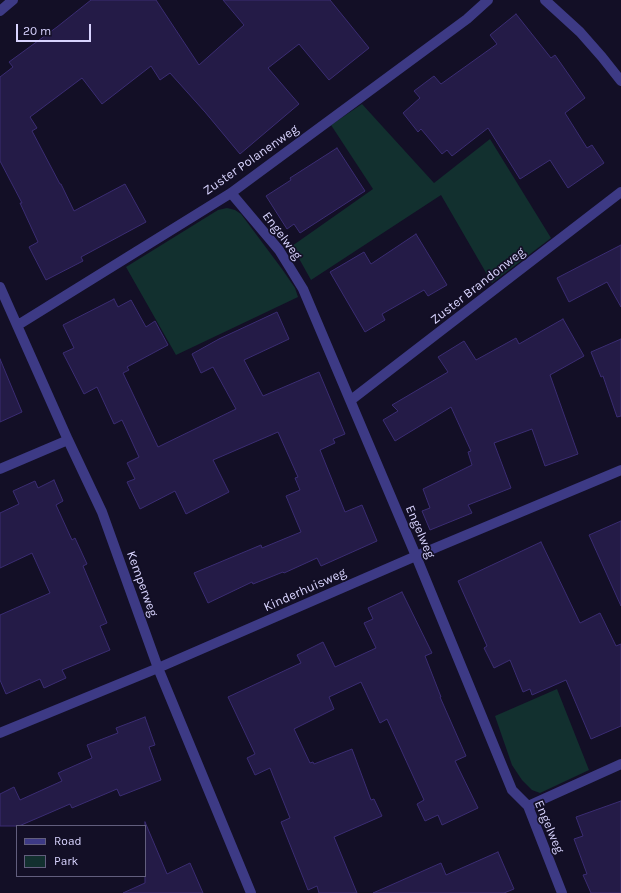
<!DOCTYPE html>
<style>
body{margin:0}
#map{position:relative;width:621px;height:893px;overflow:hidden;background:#130f26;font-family:Karla,sans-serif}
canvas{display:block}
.legend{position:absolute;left:16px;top:825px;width:130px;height:52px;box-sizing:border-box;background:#130f26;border:1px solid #625e7d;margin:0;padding:5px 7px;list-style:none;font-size:12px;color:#d9d4ff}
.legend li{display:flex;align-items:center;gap:8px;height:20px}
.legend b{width:20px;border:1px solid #625e7d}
.scale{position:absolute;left:16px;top:24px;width:75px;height:18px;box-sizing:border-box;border:2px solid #d9d4ff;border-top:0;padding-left:5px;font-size:12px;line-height:14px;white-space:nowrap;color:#d9d4ff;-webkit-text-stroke:3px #130f26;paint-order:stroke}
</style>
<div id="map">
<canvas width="621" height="893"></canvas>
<ul class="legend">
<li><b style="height:5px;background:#3d3a85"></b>Road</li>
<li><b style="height:11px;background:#12302f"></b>Park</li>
</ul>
<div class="scale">20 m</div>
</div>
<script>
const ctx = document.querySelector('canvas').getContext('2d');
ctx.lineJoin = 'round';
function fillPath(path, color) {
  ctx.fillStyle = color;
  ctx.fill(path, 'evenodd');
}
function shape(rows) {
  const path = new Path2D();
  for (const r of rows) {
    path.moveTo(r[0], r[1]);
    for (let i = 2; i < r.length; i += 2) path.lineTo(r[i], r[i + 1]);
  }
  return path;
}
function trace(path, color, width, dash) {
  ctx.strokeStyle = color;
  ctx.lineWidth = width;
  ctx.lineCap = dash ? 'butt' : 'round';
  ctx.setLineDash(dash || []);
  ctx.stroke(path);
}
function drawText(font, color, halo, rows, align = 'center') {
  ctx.font = font + ' Karla,sans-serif';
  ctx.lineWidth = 3.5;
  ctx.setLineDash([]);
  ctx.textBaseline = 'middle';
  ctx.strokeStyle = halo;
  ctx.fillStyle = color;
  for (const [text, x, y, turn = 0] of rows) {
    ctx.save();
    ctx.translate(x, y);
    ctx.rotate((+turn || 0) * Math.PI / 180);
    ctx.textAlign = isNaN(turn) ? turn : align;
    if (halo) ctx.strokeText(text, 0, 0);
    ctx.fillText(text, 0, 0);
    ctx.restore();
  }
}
const green = shape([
 [362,104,434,183,490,139,551,238,492,283,441,195,311,280,292,246,373,189,331,125],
 [227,208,235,210,241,214,282,269,295,288,298,297,176,355,126,267,218,210],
 [557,689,589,770,540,793,532,790,522,780,512,765,495,716]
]);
const building = shape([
 [91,0,156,0,199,65,244,25,223,0,330,0,369,48,329,80,299,44,268,68,299,104,240,154,205,112,170,73,160,80,151,66,102,104,82,78,30,117,37,128,32,131,60,184,61,184,74,211,125,184,146,222,81,257,83,261,46,280,29,247,38,242,20,203,22,203,0,161,0,77,13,67,9,62,57,27,91,0],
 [516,14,551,58,555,55,585,98,565,113,587,148,592,145,604,163,568,188,550,160,520,179,488,128,452,156,447,150,442,154,421,129,418,132,403,113,420,98,414,91,434,76,441,84,497,44,490,35,516,14],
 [337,148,365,191,300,233,294,224,287,229,266,196,291,180,290,178,337,148],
 [416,234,447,285,428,296,424,290,382,314,385,320,365,332,330,272,364,252,371,264,416,234],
 [621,245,621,307,607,282,569,302,557,278,621,245],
 [114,299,118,307,131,300,146,327,155,321,168,345,127,367,129,370,123,373,158,447,236,409,213,367,201,373,192,354,219,339,277,312,289,339,244,360,263,396,319,372,345,434,333,439,335,443,320,450,345,512,362,505,377,541,321,566,317,558,284,573,283,572,253,584,252,582,208,603,194,573,261,545,262,548,301,532,286,496,300,490,295,478,298,477,278,432,213,460,229,492,186,514,175,491,140,509,127,482,135,479,127,463,139,457,122,420,114,424,97,387,84,394,63,353,74,348,63,325,114,299],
 [563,319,584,356,550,375,578,454,545,466,532,429,494,443,511,488,468,505,472,513,430,530,422,511,430,508,423,489,472,465,468,452,471,451,451,407,395,441,383,420,398,411,392,405,448,372,438,357,464,341,476,360,516,338,519,344,563,319],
 [621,339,621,416,617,417,603,376,601,377,591,352,621,339],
 [0,359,22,412,0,422,0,359],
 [54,480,63,501,56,505,72,540,75,538,87,564,83,566,107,623,100,626,110,650,62,670,66,678,44,688,40,679,6,694,0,680,0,615,50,593,32,553,0,568,0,513,19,504,13,491,35,481,38,488,54,480],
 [621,521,621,606,589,535,621,521],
 [541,542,580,623,600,613,616,646,621,644,621,726,591,739,566,680,532,695,530,689,523,692,510,660,494,668,484,648,487,646,458,581,541,542],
 [402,592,432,653,425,656,441,697,440,697,466,756,455,761,478,808,442,825,438,815,425,821,417,804,424,800,387,719,380,723,361,682,329,697,334,709,294,729,310,763,313,762,314,764,352,749,371,800,374,799,382,816,334,837,357,893,319,893,317,886,308,890,281,822,290,818,270,768,255,775,247,758,255,754,228,697,301,663,297,655,323,642,335,667,376,648,364,623,373,619,368,608,402,592],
 [145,717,155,745,149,747,161,780,120,796,117,789,72,808,70,804,19,826,0,826,0,794,14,787,20,800,62,781,58,773,92,758,87,745,118,733,116,728,145,717],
 [621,801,621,893,591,893,583,875,587,874,574,839,583,836,576,817,621,801],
 [145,822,167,874,190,863,203,893,123,893,145,883,145,822],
 [498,852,514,889,504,893,373,893,441,863,446,875,498,852]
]);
const street = shape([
 [545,0,580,32,602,57,621,81],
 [0,11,13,0],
 [231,193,279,250,303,289,416,556,512,790,528,806,562,893],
 [0,287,68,440,102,512,158,668,251,893],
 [18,325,231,193,467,19,488,0],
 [351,400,621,192],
 [0,469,68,440],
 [0,733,158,668,416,556,621,470],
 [528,806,621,764]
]);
const streetNames = [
 ["Zuster Polanenweg",251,160,-35],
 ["Engelweg",282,236,53],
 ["Zuster Brandonweg",478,286,-38],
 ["Engelweg",420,532,67],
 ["Kemperweg",142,584,70],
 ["Kinderhuisweg",305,590,-24],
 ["Engelweg",549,827,67]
];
fillPath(green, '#12302f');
fillPath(building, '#241b47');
trace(building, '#3b2d73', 1);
trace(street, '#3d3a85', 10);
drawText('13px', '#d9d4ff', '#130f26', streetNames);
</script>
